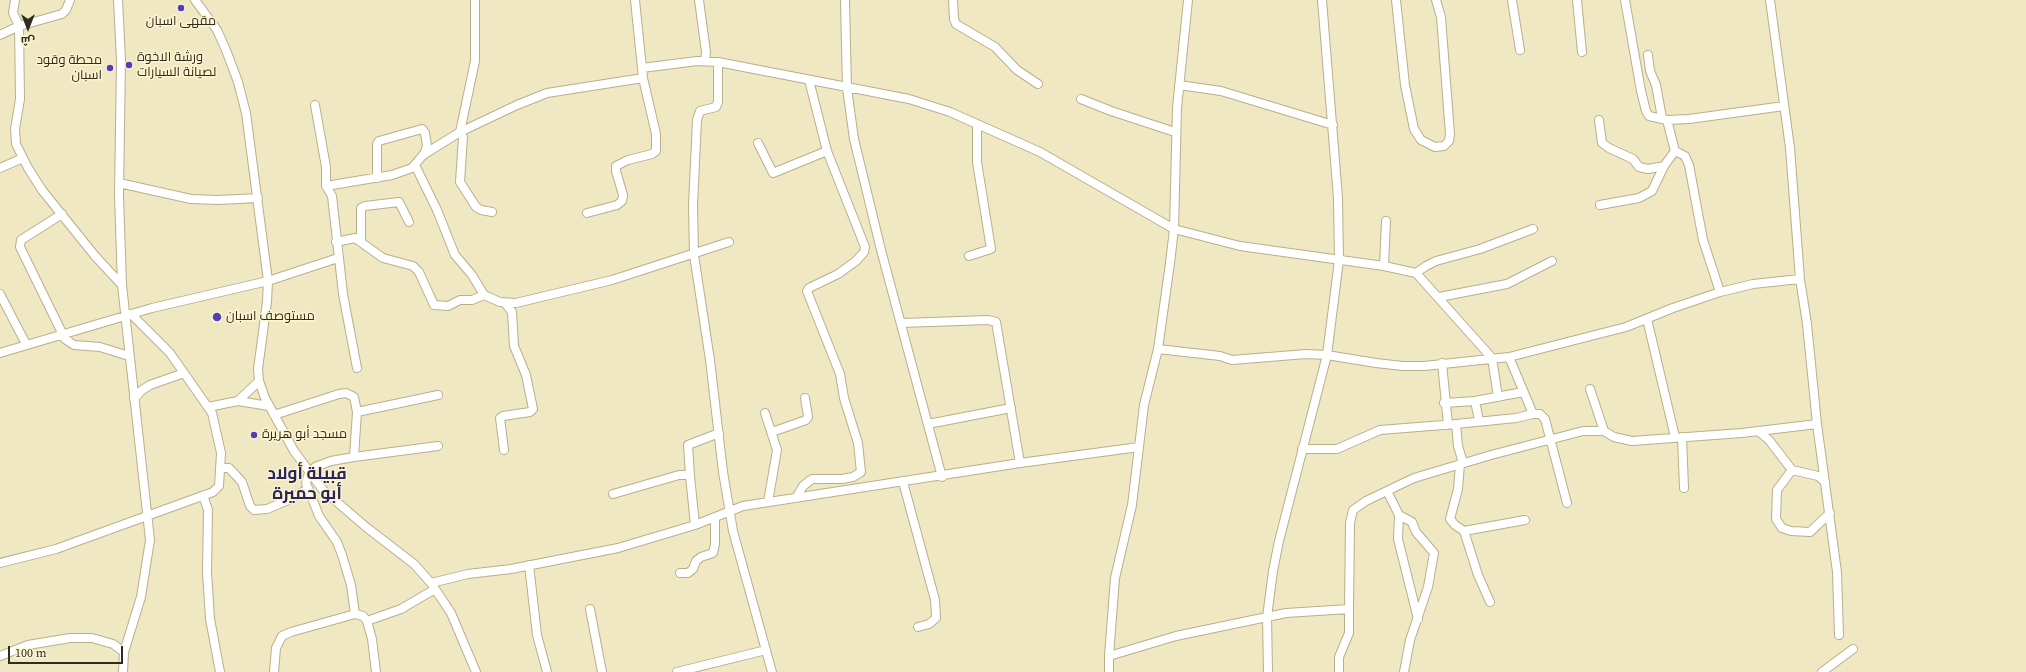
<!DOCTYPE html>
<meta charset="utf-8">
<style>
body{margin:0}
#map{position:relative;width:2026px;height:672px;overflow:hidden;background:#f0e7c3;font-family:"Source Serif 4",Cairo,serif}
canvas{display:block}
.north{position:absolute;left:8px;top:8px;width:40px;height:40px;-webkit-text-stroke:3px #fdf4d0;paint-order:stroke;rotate:180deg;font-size:11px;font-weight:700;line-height:16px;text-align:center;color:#2f2b1e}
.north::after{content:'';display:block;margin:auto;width:14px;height:18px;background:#2f2b1e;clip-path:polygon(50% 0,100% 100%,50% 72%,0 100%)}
.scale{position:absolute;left:8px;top:646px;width:115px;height:18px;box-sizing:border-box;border:2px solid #2f2b1e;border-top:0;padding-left:5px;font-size:12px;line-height:14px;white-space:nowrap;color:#2f2b1e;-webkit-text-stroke:3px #fdf4d0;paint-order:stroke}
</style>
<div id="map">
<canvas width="2026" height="672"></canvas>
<div class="north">ش</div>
<div class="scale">100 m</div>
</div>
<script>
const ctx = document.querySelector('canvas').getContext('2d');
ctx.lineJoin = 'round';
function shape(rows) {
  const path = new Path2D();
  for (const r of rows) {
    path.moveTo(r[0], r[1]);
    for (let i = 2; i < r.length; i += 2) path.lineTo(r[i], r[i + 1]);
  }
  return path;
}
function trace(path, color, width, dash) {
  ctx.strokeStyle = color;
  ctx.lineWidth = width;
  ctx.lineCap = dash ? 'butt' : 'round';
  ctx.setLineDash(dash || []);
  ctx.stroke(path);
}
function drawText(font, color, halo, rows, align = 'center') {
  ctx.font = font + ' "Source Serif 4",Cairo,serif';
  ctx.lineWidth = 3;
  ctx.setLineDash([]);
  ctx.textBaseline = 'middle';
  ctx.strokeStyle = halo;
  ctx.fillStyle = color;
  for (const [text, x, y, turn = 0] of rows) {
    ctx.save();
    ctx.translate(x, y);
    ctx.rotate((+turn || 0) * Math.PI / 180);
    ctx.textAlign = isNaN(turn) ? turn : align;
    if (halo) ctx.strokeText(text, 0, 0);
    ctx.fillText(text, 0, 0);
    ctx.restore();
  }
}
const minor = shape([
 [15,0,13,13,19,26,20,99,15,129,16,144,28,168,42,190,95,256,122,285],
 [118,0,121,60,119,195,122,285,150,540,141,597,124,652,123,672],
 [195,0,217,30,226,50,238,82,246,113,268,281,267,302,258,369,259,381,265,398,294,451,323,490,366,527,414,564,431,583,451,613,476,672],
 [699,0,706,52,705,61],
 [845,0,847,88,854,139,881,250,942,477],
 [953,0,954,19,956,24,995,47,1017,70,1038,84],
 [1396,0,1405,85,1414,129,1421,140,1435,147,1444,146,1449,141,1450,134,1441,17,1436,0],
 [1512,0,1520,50],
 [1577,0,1582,52],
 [1625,0,1641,91,1646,111,1649,116,1667,120,1689,119,1784,106],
 [1770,0,1790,148,1800,279,1807,324,1817,424,1837,572,1839,635],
 [0,35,19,26,62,14,66,10,70,0],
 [1648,55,1650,71,1656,85,1662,118],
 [718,62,718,102,716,107,700,111,697,120,693,205,694,255,710,360,723,472,733,531,772,672],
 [642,68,697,61,718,62,909,99,950,112,1040,152,1174,229,1240,246,1384,266,1416,273,1492,358,1498,397],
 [1179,85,1221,91,1333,125],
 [1081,99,1111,111,1175,132],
 [315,105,326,167,326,186,332,196,343,294,357,368],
 [1599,120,1602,143,1609,148,1633,159,1639,167,1648,169,1664,166],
 [1667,120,1675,151,1685,156,1689,165,1703,240,1720,292],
 [758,143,773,173,827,151],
 [415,165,437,210,455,255,472,275,484,295,500,302,516,303,612,280,729,242],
 [0,168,23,158],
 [377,178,377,144,379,141,422,129,425,133,427,146,424,155],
 [119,183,191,199,218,200,258,198],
 [326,186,392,175,412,168,423,155,460,132,475,61,475,0],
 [1600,205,1639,198,1652,191,1664,166,1675,151],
 [492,212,481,210,476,207,460,182,463,137,460,132,517,105,547,93,643,78],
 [587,213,617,205,622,201,623,195,616,171,616,166,628,160,652,154,656,151,656,134,643,78,635,0],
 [62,214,21,240,20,247,65,339,74,345,100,347,129,356],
 [336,242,355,238,383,258,413,266,419,272,434,305,448,306,460,300,472,300,484,295],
 [361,242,361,208,365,206,399,202,409,222],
 [969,256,991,249,977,162,977,124],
 [1384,266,1386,221],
 [1416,273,1426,266,1436,261,1480,249,1533,229],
 [0,294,26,344],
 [1439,297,1507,284,1552,261],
 [1647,319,1675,437],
 [902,323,988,320,996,322,1020,463],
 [1158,349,1220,356,1232,360,1306,354,1327,355,1376,363,1403,366,1424,366,1509,357,1626,327,1673,308,1720,292,1753,284,1800,279],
 [0,353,152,308,268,281,338,258],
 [1509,357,1533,414,1540,414,1545,419,1567,503],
 [1442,363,1448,425],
 [1590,389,1604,431],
 [134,399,142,390,150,385,184,373],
 [238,401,259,381],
 [1475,401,1479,421],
 [1444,403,1475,401,1523,392],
 [208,407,238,401,269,406],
 [357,412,438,395],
 [765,413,777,450,768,502],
 [274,415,339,394,346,393,354,397,357,412,354,457,331,461,315,467,309,473,306,483,319,516,337,542,342,555,351,585,355,614],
 [928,424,1011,408],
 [1456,424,1458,446,1463,463],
 [1758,431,1769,440,1792,470,1777,490,1776,519,1782,528,1791,531,1810,532,1830,513],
 [772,432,806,420,808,417,805,398],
 [1682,437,1684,488],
 [1302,449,1337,449,1380,430,1456,424,1516,418,1533,414],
 [504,450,500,418,503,416,530,412,533,409,526,375,514,346,512,312,505,303],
 [354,457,438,446],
 [1460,464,1458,489,1450,519,1455,525,1464,531,1478,575,1490,602],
 [221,468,229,468,242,482,250,506,254,510,267,509,286,501,308,489],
 [1792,470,1818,476,1825,482],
 [690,476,688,445,719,433],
 [903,482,935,600,936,618,929,624,918,627],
 [1387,491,1399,515,1398,539,1418,619],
 [613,494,679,475,688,475,690,476,695,525],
 [200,497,204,498,208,510,207,572,210,619,220,672],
 [796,498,803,486,812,479,842,479,853,477,861,472,858,443,844,398,840,374,807,291,809,288,838,274,856,261,864,252,865,247,827,151,809,80],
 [1399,515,1412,522,1416,532,1434,553,1428,587,1410,640,1404,672],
 [1464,531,1525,520],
 [0,563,56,549,213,492,219,486,221,453,212,413,170,353,131,314],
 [529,565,537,635,547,672],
 [680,573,688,573,693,569,696,561,701,557,713,553,715,544,715,517],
 [431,583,468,574,511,569,618,548,695,525,743,506,1020,463,1139,447],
 [590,609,602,672],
 [0,656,28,645,70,638,92,638,113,644,124,652],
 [1109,656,1176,636,1286,613,1349,609,1350,523,1353,510,1366,501,1414,478,1491,455,1583,431,1604,431,1614,437,1632,441,1742,433,1817,424],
 [274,672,276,648,282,636,291,632,355,614,363,616,367,621],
 [376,672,372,639,367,621,401,609,435,589],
 [677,672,766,650],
 [1109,672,1109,656,1115,578,1132,505,1144,405,1158,349,1170,263,1174,229,1177,108,1188,0],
 [1268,672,1267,617,1273,571,1279,541,1327,355,1339,260,1338,198,1322,0],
 [1339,672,1339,657,1349,633,1349,609],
 [1822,672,1853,649]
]);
const markers = [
 [181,8,4,"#5040b7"],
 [129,65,4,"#5040b7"],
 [110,68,4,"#5040b7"],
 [217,317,5,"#5040b7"],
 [254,435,4,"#5040b7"]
];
const poiNames = [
 ["مقهى اسبان",181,22,"center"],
 ["ورشة الاخوة",137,58],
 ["لصيانة السيارات",137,73],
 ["محطة وقود",102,61,"right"],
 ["اسبان",102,76,"right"],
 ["مستوصف اسبان",226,317],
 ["مسجد أبو هريرة",262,435]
];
const districtNames = [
 ["قبيلة أولاد",307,475],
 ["أبو حميرة",307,495]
];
trace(minor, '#b8af8d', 10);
trace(minor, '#fff', 8);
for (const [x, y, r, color] of markers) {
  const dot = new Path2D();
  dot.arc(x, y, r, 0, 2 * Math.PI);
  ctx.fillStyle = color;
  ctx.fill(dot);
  trace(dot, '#fdf4d0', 1.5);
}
drawText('13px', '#2f2b1e', '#fdf4d0', poiNames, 'left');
drawText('bold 17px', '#2a255f', '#fdf4d0', districtNames);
</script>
